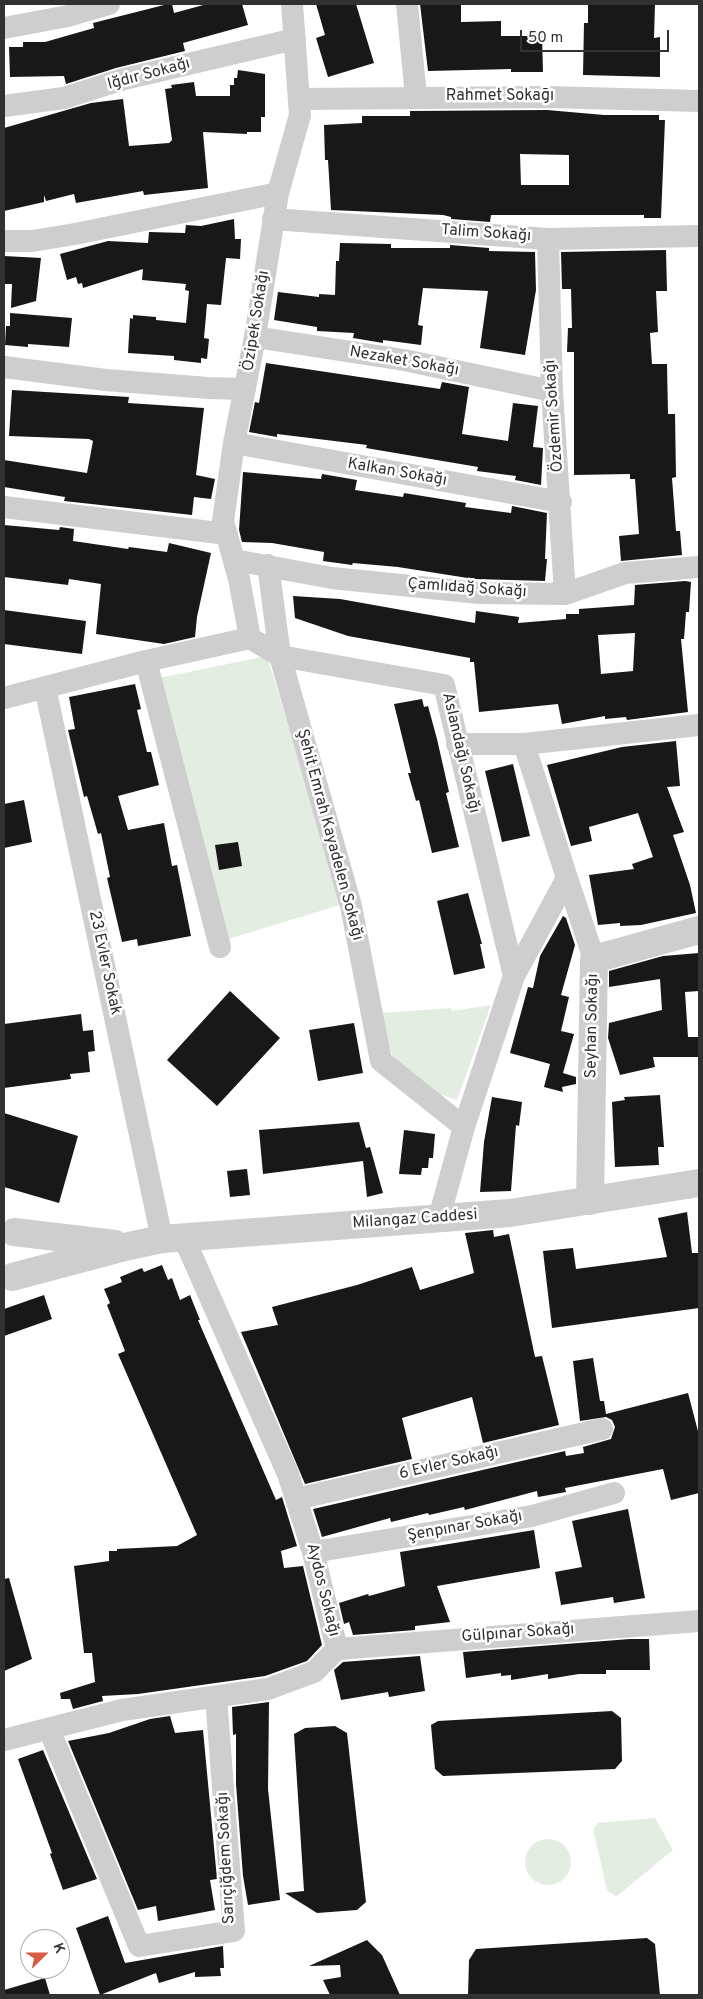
<!DOCTYPE html>
<meta charset="utf-8">
<style>
body{margin:0}
#map{position:relative;width:703px;height:1999px;overflow:hidden;background:#fff;font-family:Overpass,sans-serif}
canvas{display:block}
.frame{position:absolute;inset:0;border:5px solid #313131;pointer-events:none}
.north{position:absolute;left:20px;top:1929px;width:50px;height:50px;box-sizing:border-box;background:#fff;border:1px solid #adadad;border-radius:50%;rotate:68deg;font-size:14px;font-weight:700;line-height:20px;text-align:center;color:#313131}
.north::after{content:'';display:block;margin:auto;width:18px;height:22px;background:#d95d43;clip-path:polygon(50% 0,100% 100%,50% 72%,0 100%)}
.scale{position:absolute;left:520px;top:30px;width:149px;height:22px;box-sizing:border-box;border:2px solid #313131;border-top:0;padding-left:6px;font-size:15px;line-height:18px;white-space:nowrap;color:#313131;-webkit-text-stroke:4px #fff;paint-order:stroke}
</style>
<div id="map">
<canvas width="703" height="1999"></canvas>
<div class="frame"></div>
<div class="north">K</div>
<div class="scale">50 m</div>
</div>
<script>
const ctx = document.querySelector('canvas').getContext('2d');
ctx.lineJoin = 'round';
function fillPath(path, color) {
  ctx.fillStyle = color;
  ctx.fill(path, 'evenodd');
}
function shape(rows) {
  const path = new Path2D();
  for (const r of rows) {
    if (r.length === 3) {
      path.moveTo(r[0] + r[2], r[1]);
      path.arc(r[0], r[1], r[2], 0, 2 * Math.PI);
      continue;
    }
    path.moveTo(r[0], r[1]);
    for (let i = 2; i < r.length; i += 2) path.lineTo(r[i], r[i + 1]);
  }
  return path;
}
function trace(path, color, width, dash) {
  ctx.strokeStyle = color;
  ctx.lineWidth = width;
  ctx.lineCap = dash ? 'butt' : 'round';
  ctx.setLineDash(dash || []);
  ctx.stroke(path);
}
function drawText(font, color, halo, rows, align = 'center') {
  ctx.font = font + ' Overpass,sans-serif';
  ctx.lineWidth = 5;
  ctx.setLineDash([]);
  ctx.textBaseline = 'middle';
  ctx.strokeStyle = halo;
  ctx.fillStyle = color;
  for (const [text, x, y, turn = 0] of rows) {
    ctx.save();
    ctx.translate(x, y);
    ctx.rotate((+turn || 0) * Math.PI / 180);
    ctx.textAlign = isNaN(turn) ? turn : align;
    if (halo) ctx.strokeText(text, 0, 0);
    ctx.fillText(text, 0, 0);
    ctx.restore();
  }
}
const green = shape([
 [267,656,343,904,225,940,159,678],
 [491,1005,457,1100,420,1087,399,1068,388,1046,381,1013,451,1008,452,1011],
 [655,1818,673,1850,616,1897,607,1890,593,1829,598,1823],
 [548,1862,23]
]);
const building = shape([
 [168,4,172,4,174,13,207,4,242,4,248,25,183,43,185,51,116,68,66,84,64,76,10,77,9,47,23,47,23,42,45,42,94,28,93,23],
 [316,4,356,4,374,63,328,77,316,38,325,35],
 [420,4,461,4,461,22,501,21,501,36,542,36,543,72,511,72,511,69,428,71],
 [588,4,655,4,654,38,660,37,660,77,583,75,584,23,588,23],
 [238,70,265,74,265,117,261,117,261,132,247,132,247,134,203,132,208,188,144,195,143,191,76,203,74,194,46,201,44,195,44,202,4,211,4,128,91,103,123,99,129,146,169,143,172,140,165,89,172,88,171,85,194,82,196,96,230,96,230,85,234,85,234,78,237,78],
 [410,111,547,110,604,115,659,115,659,120,665,120,661,218,644,218,644,215,491,215,490,222,451,219,451,217,443,215,331,210,328,160,325,160,324,125,362,123,362,116,410,116],
 [520,154,569,155,569,185,521,185],
 [234,219,235,239,241,239,240,259,226,258,221,305,207,304,204,338,209,339,207,359,201,358,201,363,174,360,174,356,128,353,130,318,133,319,133,315,156,317,156,320,186,323,189,291,185,290,186,284,142,280,143,269,83,288,82,283,78,284,76,277,67,280,60,254,108,241,148,243,149,232,185,233,186,225,201,226],
 [340,243,391,244,391,248,450,248,450,245,489,248,489,251,535,252,536,290,525,355,480,348,488,291,423,288,418,325,423,326,421,345,383,340,383,343,353,338,354,333,317,331,317,327,274,320,278,292,319,297,319,294,335,295,336,261,339,261],
 [666,250,667,291,656,291,658,332,650,333,652,364,667,364,668,414,675,414,676,477,672,478,676,531,680,531,682,555,621,561,619,536,639,534,635,479,630,479,630,474,574,475,574,352,567,352,568,328,572,328,571,289,562,289,561,252],
 [4,256,41,258,36,301,11,308,12,284,4,284],
 [10,313,72,318,69,347,28,344,28,347,5,345,6,326,10,326],
 [266,363,440,389,442,382,469,387,462,434,508,441,513,403,538,406,533,447,543,448,541,485,515,480,516,476,477,471,478,467,366,448,367,445,277,434,277,437,249,432,255,402,259,403],
 [12,390,129,397,128,403,204,408,196,475,215,479,211,499,194,497,192,515,64,501,65,497,4,487,4,460,87,473,93,441,89,439,9,436],
 [243,472,321,479,322,474,357,480,355,490,403,497,404,493,466,503,465,507,511,513,512,506,547,513,545,559,547,559,545,581,474,579,398,567,353,563,352,565,323,561,324,552,272,543,242,542,239,530],
 [4,525,59,530,60,527,74,529,73,541,128,549,129,547,167,552,169,543,211,553,197,617,195,637,164,644,96,634,101,584,69,579,68,585,4,577],
 [685,581,691,582,689,612,686,612,684,639,681,639,688,712,627,720,626,717,605,719,605,716,562,724,558,704,479,712,474,662,470,662,470,658,348,636,295,618,293,596,340,599,475,623,476,611,519,617,518,623,566,619,566,614,579,614,579,609,634,605,635,585],
 [635,633,633,671,601,674,598,635],
 [4,610,86,621,82,654,4,644],
 [135,684,141,709,137,710,147,752,151,752,159,785,118,796,128,830,164,823,172,866,177,865,191,936,138,946,137,939,122,942,107,878,110,877,101,833,98,834,87,796,84,797,68,730,75,729,69,697],
 [422,699,424,707,428,706,437,739,449,792,446,793,459,847,432,853,419,800,416,801,408,773,411,773,394,704],
 [676,741,680,786,667,787,684,832,673,835,690,885,696,913,641,925,620,926,620,923,598,925,589,875,634,869,632,864,653,857,638,813,589,827,592,841,571,846,547,765,622,747],
 [513,764,530,836,502,842,485,771],
 [24,800,32,842,4,848,4,804],
 [238,842,242,866,219,870,215,845],
 [468,893,482,944,480,944,485,968,454,975,437,901],
 [563,916,566,918,575,945,561,995,569,997,561,1031,574,1034,563,1073,576,1077,576,1084,562,1087,563,1092,544,1087,550,1064,510,1053,528,987,533,988,540,956],
 [699,953,699,991,685,992,688,1037,699,1037,699,1057,653,1057,655,1067,620,1075,608,1038,609,1023,662,1010,660,979,609,987,609,971,663,956],
 [230,991,280,1038,217,1106,167,1060],
 [81,1014,83,1031,93,1030,95,1051,88,1052,90,1072,70,1074,71,1079,4,1088,4,1024],
 [354,1023,363,1073,318,1081,309,1030],
 [660,1095,664,1147,658,1147,659,1165,615,1167,612,1102,625,1100,624,1097],
 [492,1097,522,1102,519,1126,516,1125,511,1191,480,1192,484,1142],
 [4,1113,78,1136,59,1203,4,1187],
 [359,1122,366,1148,370,1147,383,1193,367,1197,363,1161,263,1174,259,1130],
 [404,1130,435,1134,433,1158,429,1158,428,1168,422,1168,421,1175,399,1174],
 [247,1169,250,1195,230,1197,227,1171],
 [687,1212,692,1253,699,1253,699,1308,552,1328,543,1251,573,1248,576,1269,667,1257,658,1218],
 [493,1230,494,1237,509,1234,535,1357,542,1356,559,1425,483,1443,472,1397,402,1418,412,1459,305,1484,241,1332,278,1325,272,1307,357,1285,412,1267,420,1290,474,1273,465,1233],
 [162,1265,168,1280,172,1278,180,1300,190,1295,200,1320,198,1320,276,1500,282,1497,297,1546,281,1551,284,1568,303,1566,322,1645,307,1661,265,1676,138,1694,102,1696,103,1701,73,1709,70,1699,61,1699,60,1693,95,1682,92,1653,84,1653,74,1566,109,1561,109,1551,117,1551,117,1549,177,1546,197,1535,118,1354,125,1351,107,1305,110,1303,104,1289,122,1282,120,1277,142,1268,144,1272],
 [44,1295,52,1319,4,1336,4,1309],
 [593,1358,600,1401,604,1401,606,1414,688,1393,699,1435,699,1493,671,1500,663,1469,565,1488,566,1492,538,1497,537,1491,465,1510,464,1507,429,1515,428,1513,391,1522,390,1518,322,1537,313,1509,565,1451,566,1456,584,1453,583,1447,611,1439,615,1427,612,1420,606,1417,580,1421,573,1361],
 [628,1509,645,1598,614,1603,613,1597,561,1605,555,1572,582,1567,572,1521],
 [534,1530,540,1568,437,1586,450,1622,415,1626,415,1630,353,1635,349,1622,344,1624,339,1603,368,1594,369,1596,405,1586,400,1552],
 [9,1578,32,1659,4,1671,4,1579],
 [630,1639,649,1639,650,1670,606,1670,606,1674,579,1674,548,1679,548,1674,511,1680,511,1675,501,1676,501,1673,466,1678,463,1652],
 [420,1656,425,1691,389,1697,388,1692,341,1700,334,1670,343,1662],
 [269,1702,268,1789,280,1900,248,1905,243,1876,236,1784,236,1734,233,1735,232,1707],
 [612,1711,621,1718,622,1761,615,1769,443,1776,435,1769,431,1725,438,1721],
 [170,1716,175,1733,203,1730,217,1879,210,1880,215,1910,158,1921,156,1906,138,1910,68,1741,109,1733,150,1719],
 [335,1726,347,1733,366,1902,357,1910,317,1913,285,1893,304,1891,294,1734,305,1728],
 [43,1750,97,1879,63,1890,50,1854,52,1853,18,1759],
 [108,1916,125,1963,223,1946,224,1968,220,1968,221,1976,195,1977,195,1972,159,1983,156,1973,100,1995,76,1928],
 [647,1938,655,1944,660,1995,468,1995,469,1960,476,1949],
 [367,1940,382,1955,400,1995,330,1995,323,1980,341,1977,340,1965,309,1966],
 [45,1978,50,1995,4,1995,4,1990]
]);
const minor = shape([
 [407,4,416,97],
 [4,28,68,16,109,4],
 [300,99,547,97,699,101],
 [4,106,64,98,120,80,295,39],
 [273,219,548,239,699,236],
 [548,239,552,391,565,594],
 [4,241,32,241,75,234,278,193],
 [255,337,404,360,552,391],
 [4,367,106,380,208,388,245,389],
 [234,443,561,502],
 [4,507,227,534],
 [234,560,332,578,479,593,565,594,625,573,699,567],
 [268,565,280,656,351,906,381,1061,464,1127],
 [250,638,239,579,223,521,234,443,255,337,278,193,300,115,292,4],
 [146,661,220,947],
 [45,687,162,1239],
 [4,698,146,661,250,638,280,656,444,685,514,976,464,1127,439,1218],
 [457,744,524,744,699,725],
 [567,878,594,959],
 [514,976,567,878,524,744],
 [296,1499,602,1429],
 [313,1552,532,1516,614,1493],
 [337,1649,699,1621],
 [49,1729,139,1946,234,1931,216,1697],
 [4,1740,122,1710,268,1689,314,1672,337,1649,313,1552,288,1474,183,1236]
]);
const tertiary = shape([
 [590,1201,594,959,699,930],
 [14,1232,115,1244],
 [12,1277,129,1246,162,1239,510,1213,699,1183]
]);
const streetNames = [
 ["Iğdır Sokağı",149,75,-15],
 ["Rahmet Sokağı",500,97],
 ["Talim Sokağı",486,234,4],
 ["Özipek Sokağı",257,321,-81],
 ["Nezaket Sokağı",404,362,10],
 ["Özdemir Sokağı",555,416,-94],
 ["Kalkan Sokağı",397,473,10],
 ["Çamlıdağ Sokağı",467,589,4],
 ["Aslandağı Sokağı",460,753,77],
 ["Şehit Emrah Kayadelen Sokağı",329,835,75],
 ["23 Evler Sokak",104,963,78],
 ["Seyhan Sokağı",593,1026,-89],
 ["Milangaz Caddesi",415,1220,-4],
 ["6 Evler Sokağı",449,1464,-13],
 ["Şenpınar Sokağı",465,1527,-10],
 ["Aydos Sokağı",322,1590,76],
 ["Gülpınar Sokağı",518,1634,-4],
 ["Sarıçiğdem Sokağı",227,1858,-93]
];
fillPath(green, '#e4ede1');
fillPath(building, '#181818');
trace(minor, '#cecece', 22);
trace(tertiary, '#cecece', 28);
drawText('16px', '#313131', '#fff', streetNames);
</script>
